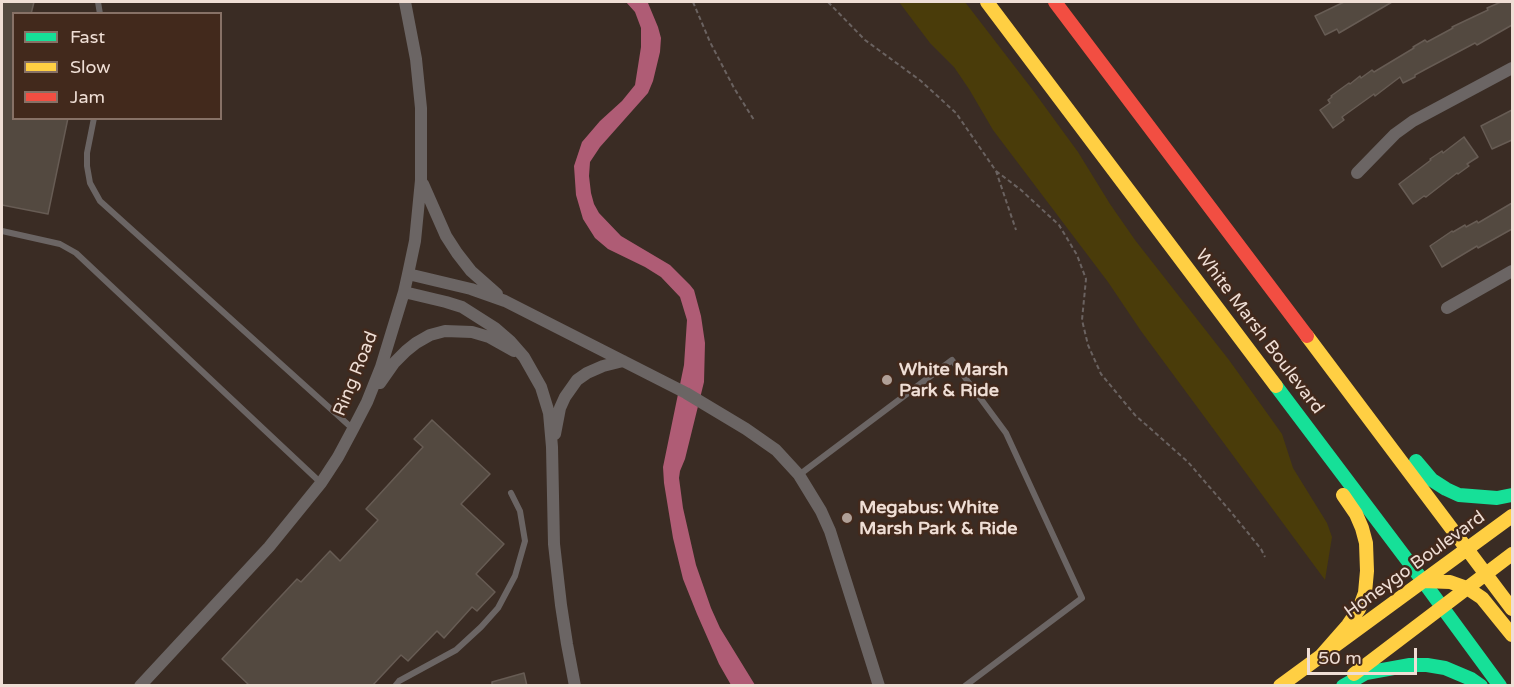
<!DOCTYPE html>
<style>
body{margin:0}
#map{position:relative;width:1514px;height:687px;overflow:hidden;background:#3a2c24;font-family:"Varela Round",sans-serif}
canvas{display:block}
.frame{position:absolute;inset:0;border:3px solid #efded5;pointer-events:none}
.legend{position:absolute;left:12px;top:12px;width:210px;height:108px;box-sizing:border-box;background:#42291c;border:2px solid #877166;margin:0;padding:8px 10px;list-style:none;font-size:18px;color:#efded5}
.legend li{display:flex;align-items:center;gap:12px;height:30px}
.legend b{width:30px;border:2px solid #877166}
.scale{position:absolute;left:1307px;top:648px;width:110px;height:27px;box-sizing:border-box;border:3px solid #efded5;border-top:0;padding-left:8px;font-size:18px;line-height:21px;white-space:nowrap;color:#efded5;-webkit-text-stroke:4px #42291c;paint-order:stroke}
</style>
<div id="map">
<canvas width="1514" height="687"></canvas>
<div class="frame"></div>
<ul class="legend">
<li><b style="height:8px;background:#16e098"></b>Fast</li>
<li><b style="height:8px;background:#ffcf43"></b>Slow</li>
<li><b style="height:8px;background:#f24e42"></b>Jam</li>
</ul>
<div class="scale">50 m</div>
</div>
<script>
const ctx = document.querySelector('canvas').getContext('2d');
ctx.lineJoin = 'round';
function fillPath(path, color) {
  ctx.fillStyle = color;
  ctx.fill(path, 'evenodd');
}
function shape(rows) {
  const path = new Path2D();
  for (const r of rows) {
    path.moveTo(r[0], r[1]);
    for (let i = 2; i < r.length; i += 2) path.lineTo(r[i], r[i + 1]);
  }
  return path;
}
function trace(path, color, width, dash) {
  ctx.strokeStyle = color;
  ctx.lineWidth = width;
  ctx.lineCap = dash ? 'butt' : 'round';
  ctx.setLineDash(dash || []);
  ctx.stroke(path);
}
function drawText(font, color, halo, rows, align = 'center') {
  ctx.font = font + ' "Varela Round",sans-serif';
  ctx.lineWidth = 5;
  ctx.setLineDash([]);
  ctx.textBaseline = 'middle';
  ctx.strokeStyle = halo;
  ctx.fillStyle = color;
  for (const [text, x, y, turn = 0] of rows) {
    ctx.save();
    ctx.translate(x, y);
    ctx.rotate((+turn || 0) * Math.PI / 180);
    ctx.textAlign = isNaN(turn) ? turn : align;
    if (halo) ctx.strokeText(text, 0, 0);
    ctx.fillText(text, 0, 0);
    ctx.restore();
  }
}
const green = shape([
 [899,2,965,2,1032,89,1078,152,1110,204,1135,240,1229,360,1282,434,1293,468,1327,523,1332,537,1325,580,1141,331,1108,282,993,130,969,89,954,67,930,43]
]);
const water = shape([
 [626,2,646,2,648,3,658,27,661,38,660,52,653,81,648,93,600,147,590,162,589,176,591,193,594,204,599,213,621,236,670,265,690,285,694,290,701,316,705,343,704,382,685,459,680,471,679,478,683,508,696,565,711,608,720,628,755,685,731,685,719,664,697,614,683,579,673,538,664,483,663,467,684,365,687,320,680,297,661,277,645,267,608,249,595,238,583,219,576,195,574,166,582,142,600,121,622,101,635,85,641,47,641,28,635,12]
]);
const building = shape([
 [2,2,34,2,31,14,14,14,14,118,68,118,48,214,2,205,2,2],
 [1344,2,1392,2,1339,33,1337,29,1325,35,1315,16,1344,2],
 [1501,2,1512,2,1512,25,1477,45,1475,43,1426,69,1415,75,1415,77,1403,83,1400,77,1375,96,1374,94,1342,117,1344,120,1333,128,1320,110,1330,103,1328,100,1332,97,1331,96,1349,83,1350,84,1360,76,1361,78,1372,70,1374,72,1414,48,1413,47,1425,40,1427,42,1453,28,1452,27,1488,10,1487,8,1501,2],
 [1512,110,1512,140,1492,149,1481,126,1512,110],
 [1464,137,1478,157,1467,164,1469,166,1458,174,1457,173,1426,197,1424,196,1413,204,1399,184,1431,160,1430,159,1442,151,1443,153,1464,137],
 [1512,203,1512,229,1478,248,1477,246,1442,267,1430,246,1452,231,1453,232,1465,225,1466,227,1477,221,1478,223,1512,203],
 [432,420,490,474,461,504,504,544,476,574,495,592,477,611,472,607,444,638,437,631,408,661,401,655,372,686,250,686,222,659,297,579,301,582,330,551,340,561,378,520,366,509,423,447,414,439,432,420],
 [524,673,527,686,492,686,492,682,524,673]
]);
const path = shape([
 [693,2,710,42,734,88,754,120],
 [828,2,865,40,921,81,956,113,996,171,1016,230],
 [996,171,1021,190,1059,225,1077,255,1086,279,1082,320,1088,345,1101,374,1135,415,1188,462,1231,512,1261,549,1265,557]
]);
const lane = shape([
 [98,2,100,14],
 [94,118,87,153,87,166,90,183,100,201,353,429],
 [2,231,60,244,76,253,321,483],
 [799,475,952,360,1006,433,1082,598,965,686],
 [395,686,399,681,456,650,481,627,498,608,515,576,525,541,520,511,511,493]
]);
const street = shape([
 [1357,173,1395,134,1413,121,1512,68],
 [423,184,446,236,457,253,471,271,497,294],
 [408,274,471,289,505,301,686,393,746,429,776,450,799,475,821,511,830,531,879,686],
 [404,292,446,302,462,307,495,328,510,341,524,357,541,387,549,413,552,447,554,544,561,605,567,644,575,686],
 [1447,308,1512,271],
 [380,383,394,363,406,351,416,343,430,335,445,331,472,332,489,337,514,351],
 [555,434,560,408,565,397,577,380,587,373,603,366,623,361],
 [140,686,269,547,321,483,338,457,353,429,367,402,381,367,404,292,408,274,415,241,421,180,421,108,416,59,405,2]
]);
const fast = shape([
 [1276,386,1423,581,1500,686],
 [1416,461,1432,480,1446,489,1459,495,1497,498,1512,495],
 [1343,686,1366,673,1410,665,1427,665,1445,668,1471,679,1481,686]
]);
const slow = shape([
 [987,2,1276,386],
 [1307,336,1512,609],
 [1423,581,1450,582,1467,588,1482,598,1512,635],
 [1319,658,1348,625,1359,609,1365,593,1367,571,1366,543,1362,528,1356,514,1343,495],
 [1354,674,1512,554],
 [1280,686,1512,516]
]);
const jam = shape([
 [1055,2,1307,336]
]);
const markers = [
 [887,380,6,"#b0a097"],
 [847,518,6,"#b0a097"]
];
const streetNames = [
 ["White Marsh Boulevard",1259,332,53],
 ["Ring Road",356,374,-68],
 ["Honeygo Boulevard",1415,565,-36]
];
const poiNames = [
 ["White Marsh",899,370],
 ["Park & Ride",899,391],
 ["Megabus: White",859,508],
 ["Marsh Park & Ride",859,529]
];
fillPath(green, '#4a3c0a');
fillPath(water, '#af5c75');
fillPath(building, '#534940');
trace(building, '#675c54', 1.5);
trace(path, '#6a6260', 2, [4.5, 3]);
trace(lane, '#6b6564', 6);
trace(street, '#6b6564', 12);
trace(fast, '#16e098', 14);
trace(slow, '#ffcf43', 14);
trace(jam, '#f24e42', 14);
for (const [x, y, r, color] of markers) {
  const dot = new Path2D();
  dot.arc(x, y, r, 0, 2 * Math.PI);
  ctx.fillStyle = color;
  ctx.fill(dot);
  trace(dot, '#42291c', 2);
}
drawText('18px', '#efded5', '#42291c', streetNames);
drawText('bold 18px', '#efded5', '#42291c', poiNames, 'left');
</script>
